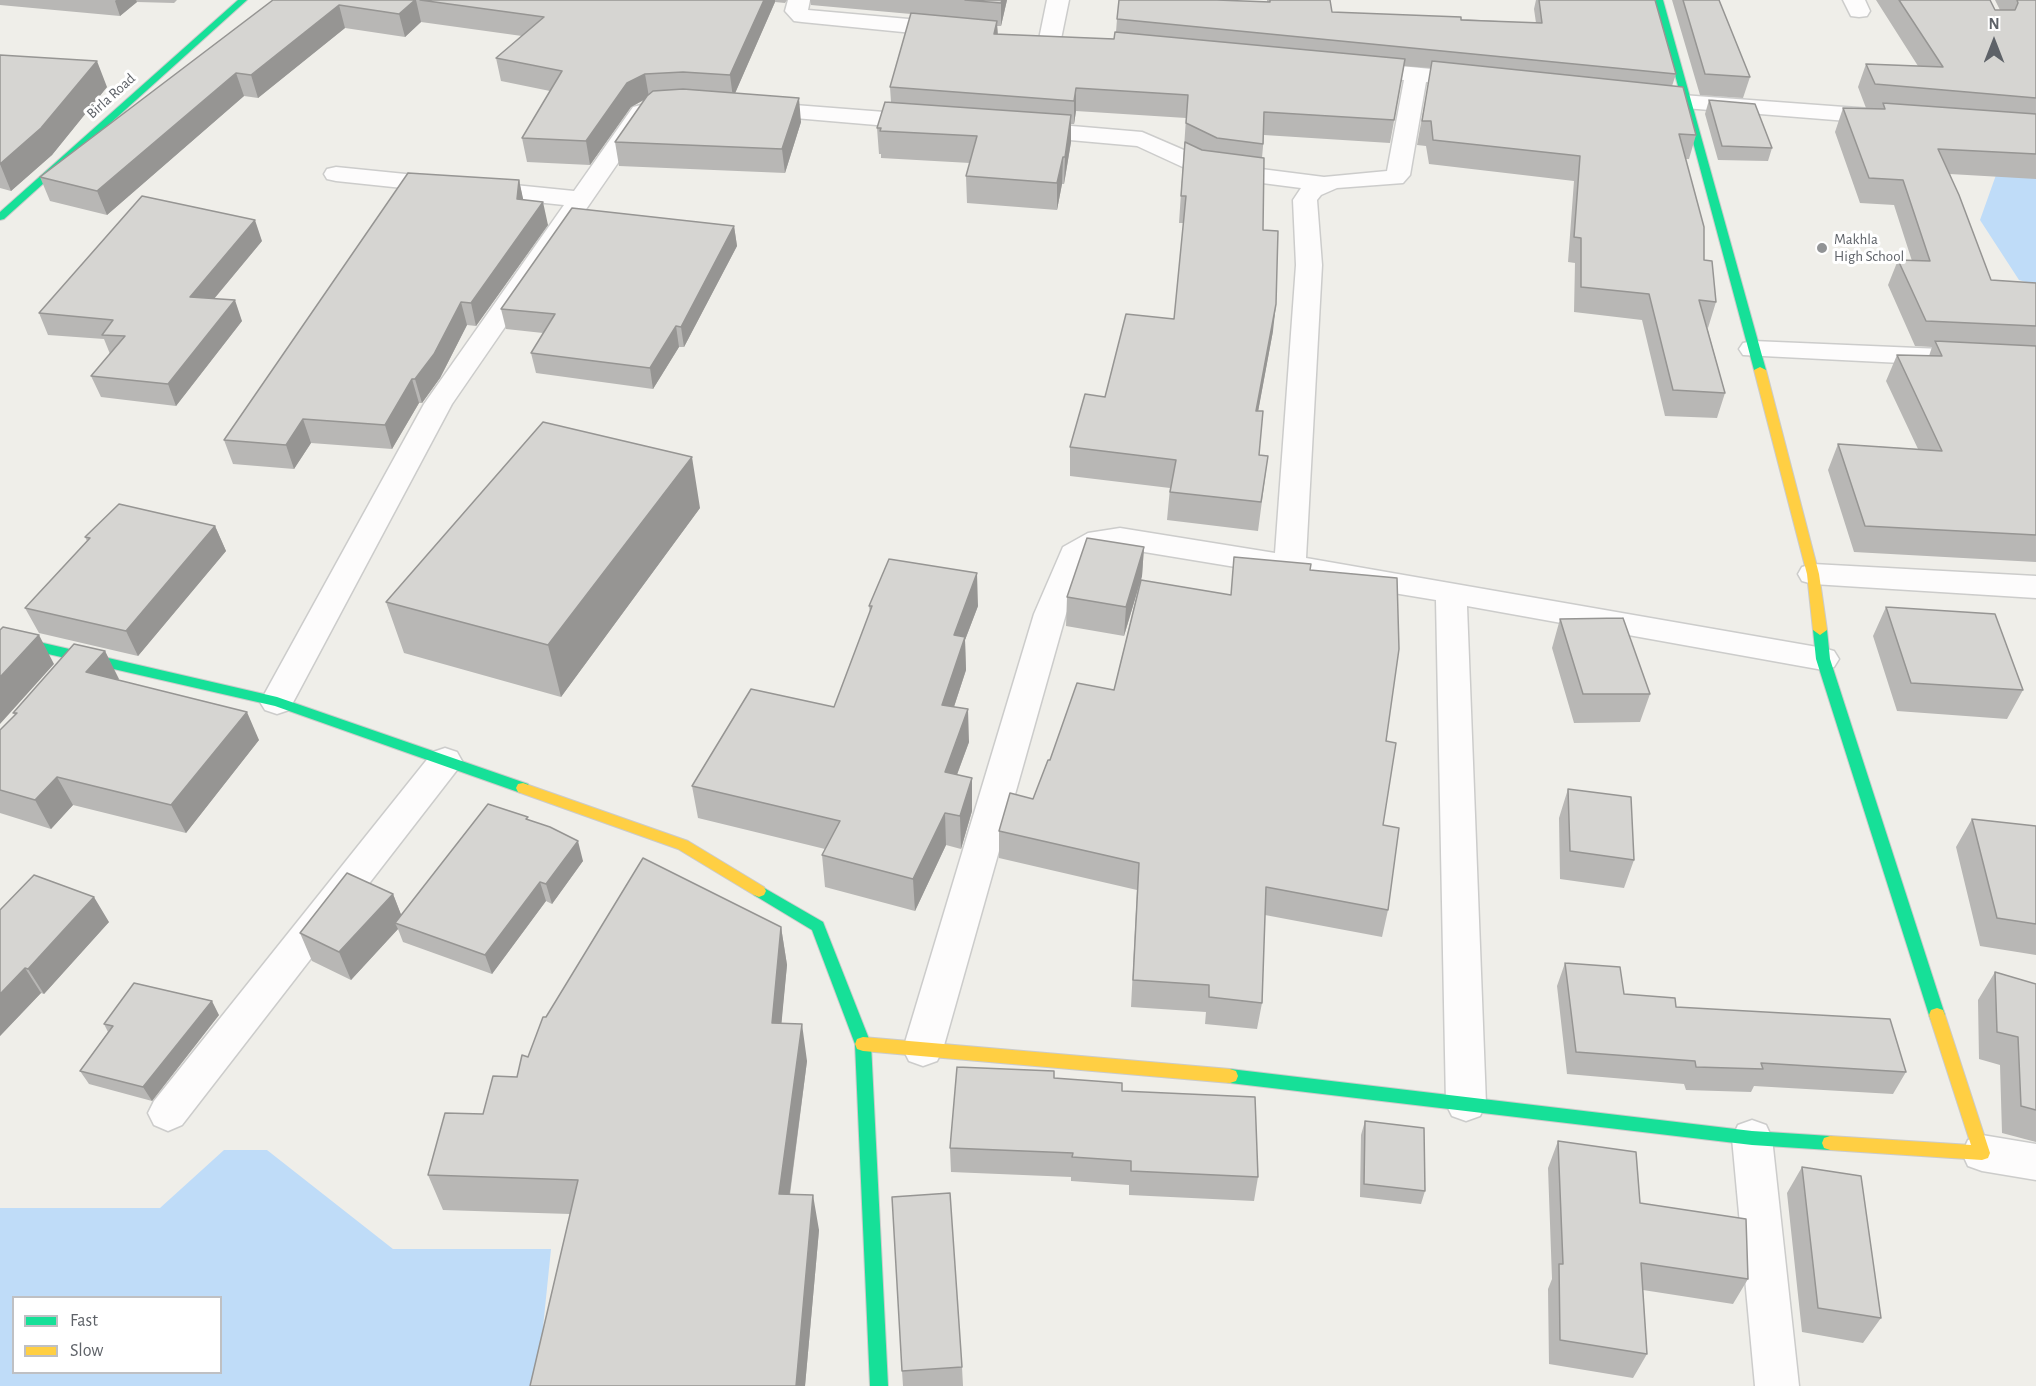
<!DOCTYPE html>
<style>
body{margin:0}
#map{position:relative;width:2036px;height:1386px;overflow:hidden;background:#efeee9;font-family:"Alegreya Sans",sans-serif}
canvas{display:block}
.legend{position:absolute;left:12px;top:1296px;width:210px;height:78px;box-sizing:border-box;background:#fff;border:2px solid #bfc0c3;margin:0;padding:8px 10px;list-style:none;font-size:18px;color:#5e6268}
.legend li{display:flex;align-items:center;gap:12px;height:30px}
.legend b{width:30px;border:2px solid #bfc0c3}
.north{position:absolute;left:1964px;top:12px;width:60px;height:60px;-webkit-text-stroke:4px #fff;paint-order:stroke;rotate:0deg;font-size:16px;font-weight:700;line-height:24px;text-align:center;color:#5e6268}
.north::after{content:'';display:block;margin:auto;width:21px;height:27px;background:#5e6268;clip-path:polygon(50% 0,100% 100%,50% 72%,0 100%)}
</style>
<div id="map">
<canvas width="2036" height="1386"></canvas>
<ul class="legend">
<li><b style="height:8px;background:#16e098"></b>Fast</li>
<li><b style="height:8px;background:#ffcf43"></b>Slow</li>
</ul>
<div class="north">N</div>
</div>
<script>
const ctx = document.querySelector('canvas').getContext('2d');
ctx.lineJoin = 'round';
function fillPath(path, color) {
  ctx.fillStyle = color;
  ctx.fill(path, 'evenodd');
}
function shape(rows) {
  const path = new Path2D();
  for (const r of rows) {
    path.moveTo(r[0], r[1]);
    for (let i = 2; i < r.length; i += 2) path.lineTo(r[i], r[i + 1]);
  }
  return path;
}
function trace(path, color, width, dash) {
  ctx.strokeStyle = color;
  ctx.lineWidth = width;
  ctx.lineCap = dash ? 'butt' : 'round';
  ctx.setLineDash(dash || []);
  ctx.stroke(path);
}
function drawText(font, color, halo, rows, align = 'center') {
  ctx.font = font + ' "Alegreya Sans",sans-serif';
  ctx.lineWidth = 6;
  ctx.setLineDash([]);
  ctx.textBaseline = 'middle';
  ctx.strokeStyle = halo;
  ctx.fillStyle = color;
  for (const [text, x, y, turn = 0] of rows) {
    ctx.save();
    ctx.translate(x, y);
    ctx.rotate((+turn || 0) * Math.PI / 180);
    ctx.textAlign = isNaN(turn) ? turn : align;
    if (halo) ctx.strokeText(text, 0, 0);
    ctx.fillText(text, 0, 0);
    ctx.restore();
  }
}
const water = shape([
 [1996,175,2036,175,2036,285,2019,280,1980,220],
 [224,1150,267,1150,393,1249,551,1249,537,1386,0,1386,0,1208,160,1208],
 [14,1298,220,1298,220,1372,14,1372]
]);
const street = shape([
 [788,0,810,0,808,10,953,23,961,25,964,30,961,35,953,37,802,22,794,21,785,11,788,0],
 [1047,0,1069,0,1061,39,1058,44,1050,46,1042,44,1039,39,1047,0],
 [1843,0,1865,0,1870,11,1867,16,1859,17,1851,16,1843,0],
 [1360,62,1472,73,1480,75,1483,80,1480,85,1472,87,1426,82,1410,175,1403,183,1337,188,1321,195,1317,200,1322,265,1306,558,1823,648,1834,651,1839,659,1834,667,1823,670,1467,606,1486,1104,1480,1116,1466,1121,1452,1116,1446,1104,1436,600,1120,548,1097,552,1087,559,1066,614,943,1049,937,1061,923,1066,909,1061,903,1049,1034,614,1063,547,1088,533,1120,528,1275,553,1296,265,1293,200,1301,188,1200,175,1137,146,1025,136,1017,134,1013,129,1017,124,1025,122,1142,132,1214,163,1324,177,1387,171,1404,80,1352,74,1349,69,1352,64,1360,62],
 [1655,93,1885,110,1893,112,1897,117,1893,122,1885,124,1647,105,1644,100,1647,95,1655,93],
 [756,102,923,115,931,117,935,122,931,127,923,129,748,114,744,109,748,104,756,102],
 [641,105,649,107,653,112,452,404,289,710,277,714,265,710,260,702,424,404,564,205,336,181,327,179,324,174,327,169,336,167,574,191,633,107,641,105],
 [1753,341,1941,349,1951,351,1955,357,1951,363,1941,365,1743,355,1739,349,1743,343,1753,341],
 [1813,564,2036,576,2036,598,1813,584,1802,581,1798,574,1802,567,1813,564],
 [445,748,457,752,462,761,457,770,182,1125,168,1131,154,1125,148,1113,154,1101,433,752,445,748],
 [1752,1120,1766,1125,1772,1138,1799,1386,1755,1386,1732,1138,1738,1125,1752,1120],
 [1982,1135,2036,1144,2036,1180,1982,1171,1968,1166,1962,1153,1968,1140,1982,1135]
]);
const fast = shape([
 [238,0,247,0,4,219,0,220,0,212,238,0],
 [1655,0,1663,0,1766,370,1764,372,1760,373,1754,370,1655,0],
 [1820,625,1827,630,1830,659,1945,1015,1943,1020,1937,1022,1931,1020,1929,1015,1816,659,1813,630,1820,625],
 [0,633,277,697,528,784,530,788,528,792,523,793,518,792,275,706,0,643,0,633],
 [759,885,823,922,871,1044,888,1386,870,1386,855,1044,812,930,754,895,752,891,754,887,759,885],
 [1230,1069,1752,1131,1830,1136,1836,1138,1838,1143,1836,1148,1830,1150,1752,1145,1230,1083,1224,1081,1222,1076,1224,1071,1230,1069]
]);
const slow = shape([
 [1760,367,1766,370,1819,574,1827,630,1820,635,1813,630,1807,574,1754,370,1760,367],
 [523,783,688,841,764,887,766,891,764,895,759,897,754,895,678,849,518,792,516,788,518,784,523,783],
 [1937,1008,1943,1010,1945,1015,1990,1153,1988,1158,1982,1160,1830,1150,1824,1148,1822,1143,1824,1138,1830,1136,1971,1145,1929,1015,1931,1010,1937,1008],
 [863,1037,1230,1069,1236,1071,1238,1076,1236,1081,1230,1083,863,1051,857,1049,855,1044,857,1039,863,1037]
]);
const wall = shape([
 [0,0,177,0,174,3,137,2,120,16,0,5],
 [273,0,787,0,785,3,775,2,735,93,801,122,785,173,619,166,615,142,644,100,631,107,590,165,527,162,522,138,550,91,501,81,496,58,522,36,421,22,405,37,345,28,258,98,244,96,107,215,50,201,40,177],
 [810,0,1007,0,1001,26,997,26,998,34,1114,39,1116,32,1117,19,1267,2,1267,0,1330,0,1332,12,1536,23,1534,9,1536,0,1655,0,1676,74,1672,86,1696,135,1689,159,1685,159,1704,260,1716,302,1708,328,1707,327,1725,393,1717,418,1665,416,1642,320,1574,312,1575,263,1568,262,1574,181,1429,164,1426,146,1417,145,1431,68,1404,66,1390,143,1264,135,1262,158,1263,230,1273,331,1258,411,1259,455,1268,456,1258,531,1167,520,1170,488,1070,476,1070,447,1105,397,1174,319,1184,223,1179,223,1186,118,1076,111,1074,124,1071,124,1071,142,1064,184,1062,184,1057,210,967,203,966,176,970,163,881,158,881,154,879,154,877,128,891,102,890,87,911,14,811,5],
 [1672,0,1719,0,1750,77,1743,98,1700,95],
 [1876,0,1990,0,1995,10,2000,10,1995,0,2036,0,2036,179,1950,174,1991,280,2036,283,2036,562,1854,552,1828,470,1838,444,1918,449,1886,381,1897,355,1929,356,1932,347,1915,346,1888,285,1898,260,1912,261,1894,205,1860,203,1835,132,1843,108,1880,109,1866,108,1858,87,1866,64,1918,66],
 [0,55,107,87,52,155,11,191,0,188],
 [1709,100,1772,148,1768,161,1718,160,1705,114],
 [519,180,523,200,548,225,476,326,467,325,440,378,422,403,419,403,392,449,311,443,294,469,233,464,224,440],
 [734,226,737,246,684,347,679,347,653,389,536,373,531,353,543,333,506,329,501,309],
 [262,241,214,299,242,321,176,406,101,397,91,376,110,354,104,339,48,335,39,313],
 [700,508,561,697,404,653,386,602],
 [215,526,226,551,138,656,39,633,25,608,87,541,85,537],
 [1144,547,1142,576,1141,580,1231,595,1234,557,1310,570,1386,741,1383,825,1388,910,1382,937,1265,915,1262,1003,1257,1029,1205,1024,1206,1012,1131,1007,1137,890,999,858,999,831,1033,799,1050,760,1114,690,1140,582,1124,636,1066,626,1067,597],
 [869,606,978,606,965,640,966,670,954,707,969,742,957,775,972,811,961,849,946,845,915,911,825,887,822,855,825,849,698,818,692,786,834,707,870,613],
 [1886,607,2023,690,2007,719,1897,711,1873,636],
 [1560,619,1650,694,1640,722,1574,723,1552,648],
 [105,651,118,680,259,740,186,833,73,805,51,829,0,813,0,730,15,715,13,713],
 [1568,789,1634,860,1624,888,1560,879,1559,818],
 [1972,819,2036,826,2036,955,1980,946,1956,847],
 [528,820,583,861,552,904,546,901,492,974,403,942,398,929,351,980,312,961,300,933,393,894,401,915],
 [0,910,109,922,44,994,41,993,0,1036],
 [781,927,787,965,781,1024,807,1061,790,1195,819,1230,805,1386,530,1386,570,1214,443,1210,428,1175,517,1077,528,1057,546,1017],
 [1565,963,1624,994,1676,1007,1906,1072,1893,1094,1754,1086,1751,1092,1686,1090,1684,1084,1567,1074,1557,986],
 [1995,972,2036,984,2036,1142,2002,1133,2000,1065,1979,1059,1978,1000],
 [219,1015,152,1101,89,1084,80,1071,108,1032,104,1024],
 [1054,1078,1122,1091,1258,1177,1254,1201,1129,1195,1129,1185,1071,1181,1071,1177,951,1172,950,1148],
 [1365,1121,1425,1191,1421,1204,1360,1197,1361,1135],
 [1558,1141,1640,1203,1748,1279,1733,1304,1643,1290,1647,1354,1633,1378,1549,1364,1548,1289,1552,1279,1548,1168],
 [1802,1167,1881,1318,1863,1343,1802,1332,1787,1193],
 [962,1367,963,1386,903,1386,902,1371]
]);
const shadedWall = shape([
 [116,0,136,0,137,2,120,16,115,1],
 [415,0,416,0,421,22,405,37,399,14],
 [764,0,775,0,775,2,733,98,730,75],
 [1002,0,1007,0,1001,26,1001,3],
 [339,5,345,28,258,98,251,75],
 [997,21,998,43,994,34],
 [97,61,107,87,52,155,11,191,0,164],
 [236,73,244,96,107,215,97,191],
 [645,74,649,97,631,107,590,165,586,141,627,83],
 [1076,88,1076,111,1074,124,1074,101],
 [799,98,801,122,785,173,782,149],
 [1071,115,1071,142,1064,184,1065,157],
 [1063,157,1062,184,1057,210,1057,183],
 [519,180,524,203,517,199],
 [543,202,548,225,476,326,471,303],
 [255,220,262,241,198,318,190,297],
 [734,226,737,246,684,347,681,327],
 [235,300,242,321,176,406,168,384],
 [461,302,467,325,440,378,422,403,415,379],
 [1276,304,1273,331,1253,439,1256,411],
 [676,326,679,347,653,389,650,368],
 [412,379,419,403,392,449,385,425],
 [303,419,311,443,294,469,286,445],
 [692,457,700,508,561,697,548,645],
 [215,526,226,551,138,656,126,631],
 [1144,547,1142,576,1124,636,1126,607],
 [977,573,978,606,965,640,966,670,944,737,942,705,954,635],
 [39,635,54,664,0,724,0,677],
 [105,651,119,679,101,701,86,672],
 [968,709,969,742,946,804,945,772],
 [247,712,259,740,186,833,171,805],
 [57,777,73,805,51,829,35,800],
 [972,778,972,811,961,849,960,816],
 [945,813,946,845,915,911,913,879],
 [578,841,583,861,552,904,546,884],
 [540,882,546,901,492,974,485,955],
 [393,894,404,922,395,923,398,929,351,980,339,952],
 [94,897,109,922,44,994,28,969],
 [781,927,787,965,778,1060,772,1023],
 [25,968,41,993,0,1036,0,994],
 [212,1001,219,1015,152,1101,143,1087],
 [802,1024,807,1061,785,1229,779,1194],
 [813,1195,819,1230,805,1386,796,1386]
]);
const building = shape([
 [273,0,415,0,399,14,339,5,251,75,236,73,97,191,40,177,273,0],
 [420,0,764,0,730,75,683,72,645,74,627,83,586,141,522,138,562,71,496,58,544,17,420,0],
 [965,0,1002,0,1001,3,965,0],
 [1119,0,1217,0,1270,2,1270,0,1330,0,1332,12,1461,17,1461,20,1542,23,1539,0,1655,0,1676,74,1117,19,1119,0],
 [1683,0,1719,0,1750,77,1705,74,1683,0],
 [1899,0,1990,0,1995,10,2015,10,2018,3,2017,0,2036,0,2036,98,1875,84,1866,64,1943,67,1899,0],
 [911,13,997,21,994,34,1114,39,1115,32,1405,59,1394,120,1264,112,1263,144,1217,138,1186,123,1188,95,1076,88,1074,101,890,87,911,13],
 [0,55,97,61,41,128,0,164,0,55],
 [1432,61,1683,87,1696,135,1679,134,1704,227,1704,260,1712,261,1716,302,1699,300,1725,393,1673,390,1649,294,1581,287,1581,238,1574,237,1580,156,1433,140,1431,121,1422,121,1432,61],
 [683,89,799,98,782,149,615,142,647,96,653,91,683,89],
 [1709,100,1755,104,1772,148,1722,146,1709,100],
 [885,102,1071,115,1065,157,1063,157,1057,183,966,176,977,136,880,131,881,128,877,128,885,102],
 [1883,103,2036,114,2036,154,1938,149,1959,195,1991,280,2036,283,2036,326,1926,321,1898,260,1930,261,1903,180,1869,178,1843,108,1885,109,1883,103],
 [1185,142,1202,150,1264,158,1263,230,1278,231,1276,304,1256,411,1263,411,1259,455,1268,456,1261,502,1170,492,1176,460,1070,447,1085,394,1105,397,1126,314,1174,319,1186,196,1181,196,1185,142],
 [408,173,519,180,517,199,543,202,471,303,461,302,434,354,415,379,412,379,385,425,303,419,286,445,224,440,408,173],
 [142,196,255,220,190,297,235,300,168,384,91,376,125,336,102,335,113,320,39,313,142,196],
 [572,208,734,226,681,327,676,326,650,368,531,353,555,314,501,309,572,208],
 [1935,341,2036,346,2036,535,1865,526,1838,444,1942,451,1897,355,1942,356,1935,341],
 [543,422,692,457,548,645,386,602,543,422],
 [119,504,215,526,126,631,25,608,90,538,85,537,119,504],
 [1087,538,1144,547,1126,607,1067,597,1087,538],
 [1234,557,1311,564,1310,570,1397,578,1399,649,1386,741,1396,743,1383,825,1399,828,1388,910,1266,887,1262,1003,1209,997,1209,985,1133,980,1139,863,999,831,1010,793,1033,799,1048,760,1050,760,1077,683,1114,690,1141,580,1231,595,1234,557],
 [889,559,977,573,954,635,965,637,942,705,968,709,945,772,972,778,960,816,945,813,913,879,822,855,840,821,692,786,751,689,834,707,872,606,869,606,889,559],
 [1886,607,1995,614,2023,690,1911,683,1886,607],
 [1623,618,1650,694,1583,694,1560,619,1623,618],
 [3,627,39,635,0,677,0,630,3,627],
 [74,644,105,651,86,672,247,712,171,805,57,777,35,800,0,790,0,730,17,713,13,713,74,644],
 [1568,789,1631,797,1634,860,1570,851,1568,789],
 [488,804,528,817,526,819,550,827,578,841,546,884,540,882,485,955,395,923,488,804],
 [1972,819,2036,826,2036,924,1997,918,1972,819],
 [643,858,781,927,772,1023,802,1024,779,1194,813,1195,796,1386,530,1386,578,1180,428,1175,445,1113,483,1114,493,1076,517,1077,522,1055,528,1057,543,1017,546,1017,643,858],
 [347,873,393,894,339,952,300,933,347,873],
 [34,875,94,897,28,969,25,968,0,994,0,910,34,875],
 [1565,963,1620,967,1624,994,1675,998,1676,1007,1890,1019,1906,1072,1761,1063,1763,1069,1696,1067,1695,1061,1576,1052,1565,963],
 [1995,972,2036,984,2036,1110,2021,1106,2018,1037,1997,1032,1995,972],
 [134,983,212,1001,143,1087,80,1071,113,1026,104,1024,134,983],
 [957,1067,1054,1071,1054,1078,1122,1083,1122,1091,1255,1097,1258,1177,1131,1171,1131,1161,1072,1157,1073,1153,950,1148,957,1067],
 [1365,1121,1424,1128,1425,1191,1364,1184,1365,1121],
 [1558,1141,1636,1152,1640,1203,1746,1219,1748,1279,1641,1263,1647,1354,1560,1340,1559,1264,1563,1264,1558,1141],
 [1802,1167,1861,1176,1881,1318,1818,1308,1802,1167],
 [950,1193,962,1367,902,1371,892,1197,950,1193]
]);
const markers = [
 [1822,248,6,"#919395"]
];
const farStreetnames = [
 ["Birla Road",111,96,-42]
];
const farPoinames = [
 ["Makhla",1834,239],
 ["High School",1834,256]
];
fillPath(water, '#bfdcf8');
trace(street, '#cccccb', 3);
trace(fast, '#cbcbca', 2);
trace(slow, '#cbcbca', 2);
fillPath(street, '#fdfcfc');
fillPath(fast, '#16e098');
fillPath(slow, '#ffcf43');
fillPath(wall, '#b8b7b5');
fillPath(shadedWall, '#969593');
fillPath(building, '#d6d5d2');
trace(building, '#969593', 1.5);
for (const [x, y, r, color] of markers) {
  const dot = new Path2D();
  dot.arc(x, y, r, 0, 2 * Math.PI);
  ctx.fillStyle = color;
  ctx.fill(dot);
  trace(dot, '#fff', 2);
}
drawText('15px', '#5e6268', '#fff', farStreetnames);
drawText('15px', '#5e6268', '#fff', farPoinames, 'left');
</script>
